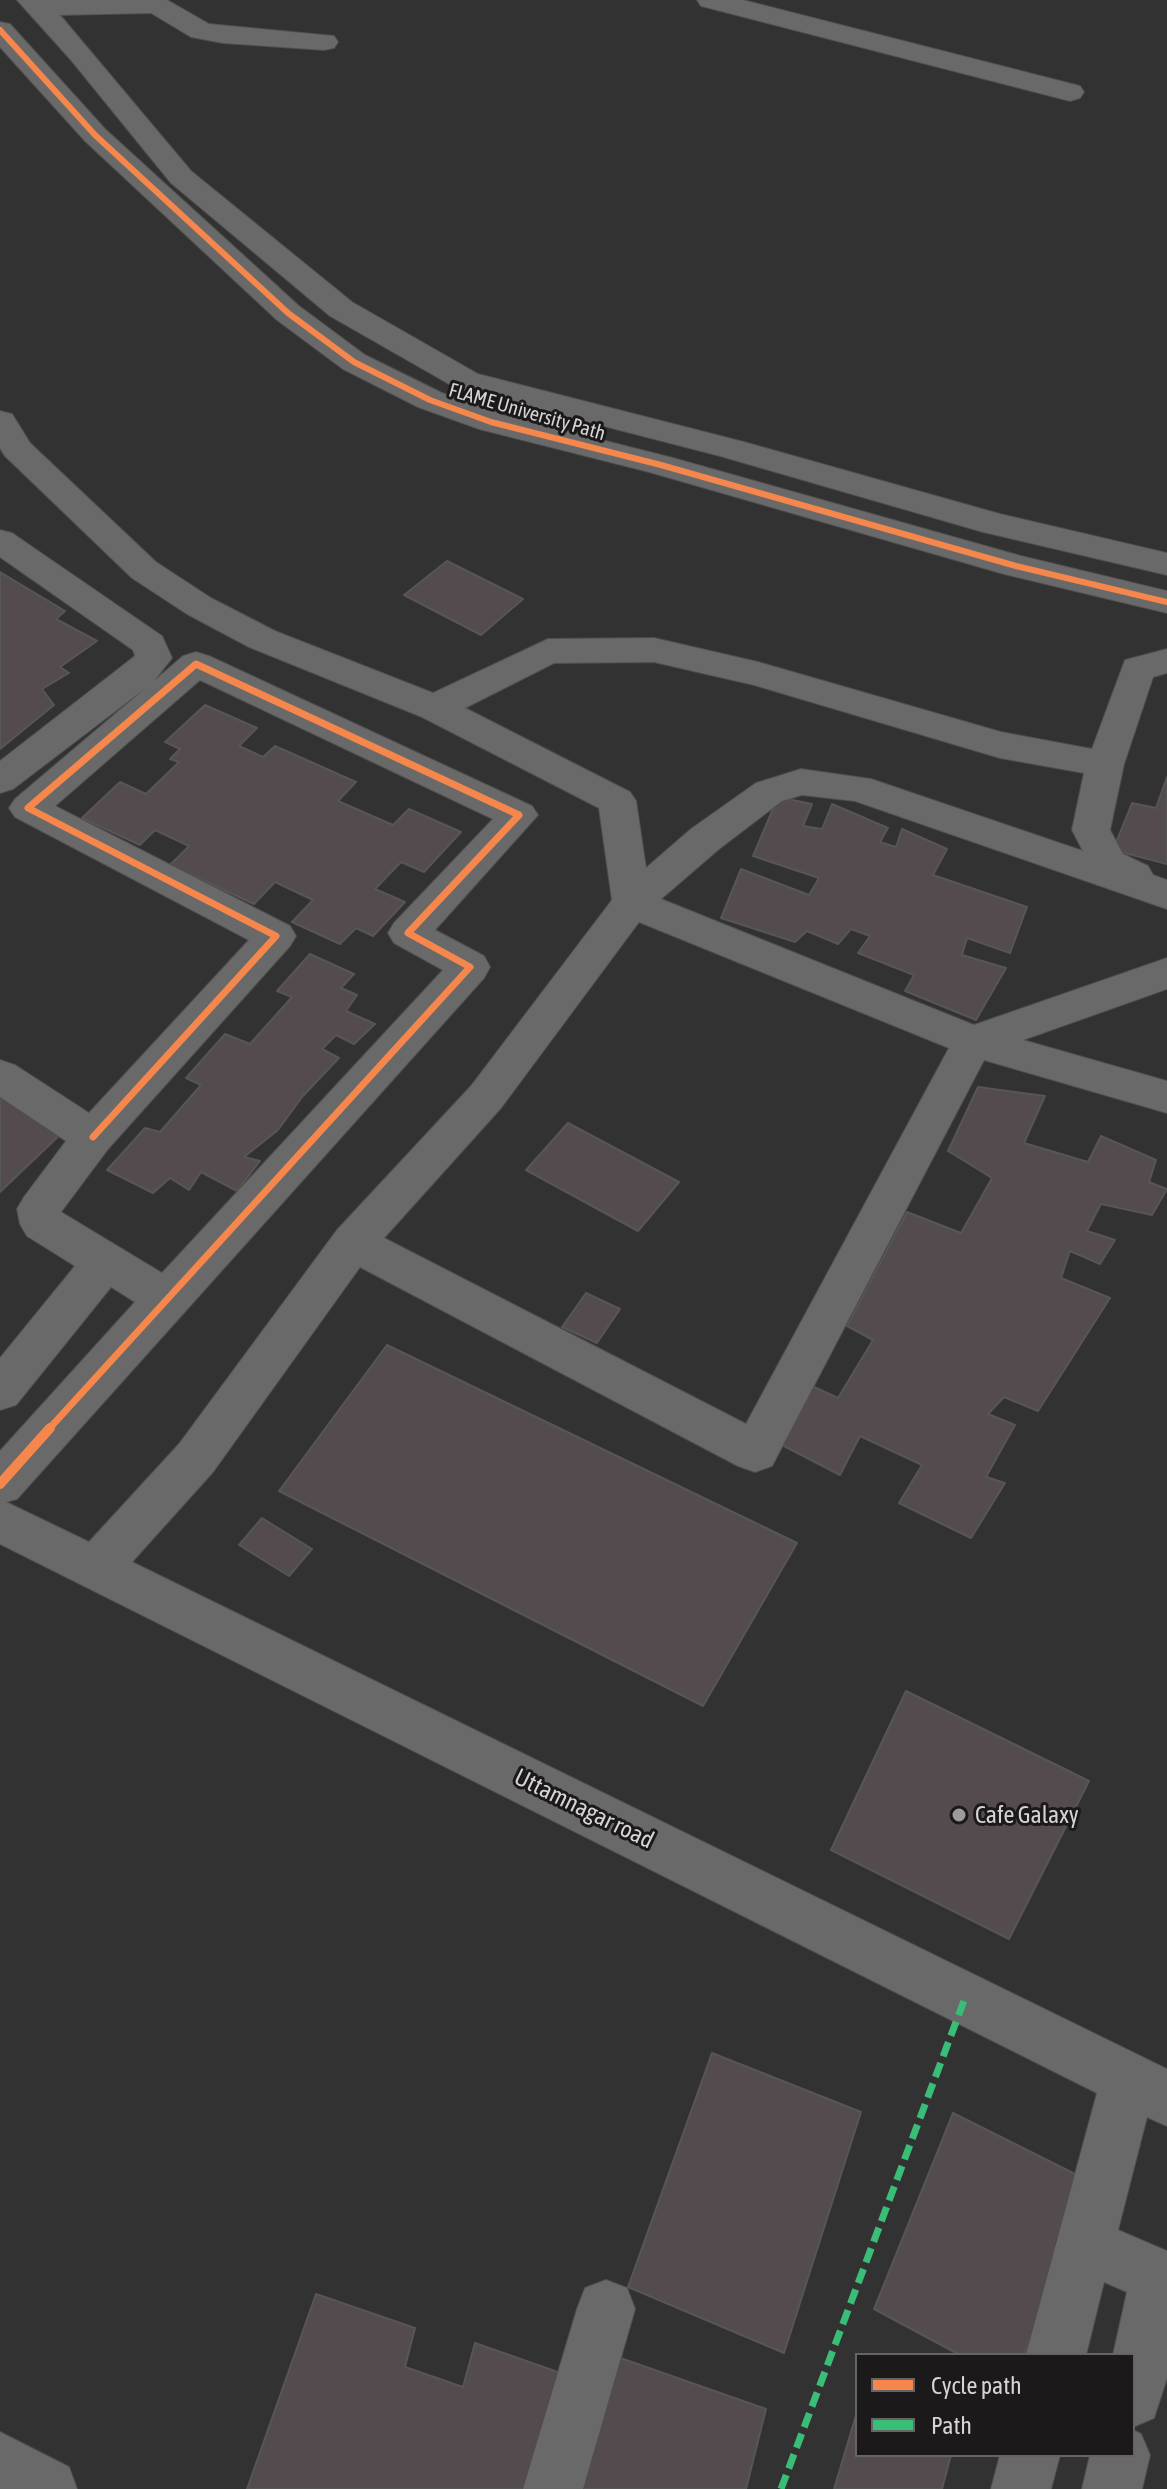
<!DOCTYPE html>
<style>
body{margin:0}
#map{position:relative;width:1167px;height:2489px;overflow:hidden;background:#333233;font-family:"Asap Condensed",sans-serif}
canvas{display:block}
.legend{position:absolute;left:855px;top:2353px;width:280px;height:104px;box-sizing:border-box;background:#1b191a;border:2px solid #666465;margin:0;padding:10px 14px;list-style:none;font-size:24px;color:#d6d4d5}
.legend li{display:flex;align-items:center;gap:16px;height:40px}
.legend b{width:40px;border:2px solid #666465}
</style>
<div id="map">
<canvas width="1167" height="2489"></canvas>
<ul class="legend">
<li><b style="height:10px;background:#f5874c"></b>Cycle path</li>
<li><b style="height:10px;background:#3abd76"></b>Path</li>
</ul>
</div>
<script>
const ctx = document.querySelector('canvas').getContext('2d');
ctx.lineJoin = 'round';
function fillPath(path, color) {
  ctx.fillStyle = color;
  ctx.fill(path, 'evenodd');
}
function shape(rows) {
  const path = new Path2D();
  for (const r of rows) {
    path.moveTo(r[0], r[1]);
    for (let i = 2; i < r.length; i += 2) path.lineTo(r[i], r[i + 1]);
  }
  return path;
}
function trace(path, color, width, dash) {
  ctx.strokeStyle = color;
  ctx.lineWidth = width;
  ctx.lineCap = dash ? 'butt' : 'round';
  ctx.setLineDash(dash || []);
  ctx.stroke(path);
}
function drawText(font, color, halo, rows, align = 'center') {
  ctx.font = font + ' "Asap Condensed",sans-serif';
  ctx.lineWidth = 6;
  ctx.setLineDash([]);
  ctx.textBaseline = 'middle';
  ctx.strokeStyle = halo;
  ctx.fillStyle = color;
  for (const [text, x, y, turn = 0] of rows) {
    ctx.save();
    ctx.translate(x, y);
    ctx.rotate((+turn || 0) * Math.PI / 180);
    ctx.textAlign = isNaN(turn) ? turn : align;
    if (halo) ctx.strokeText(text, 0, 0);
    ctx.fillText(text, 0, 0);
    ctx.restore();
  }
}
const building = shape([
 [447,561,523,599,481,635,404,595,447,561],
 [0,572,65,611,56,619,97,641,60,667,69,673,42,689,54,705,0,749,0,572],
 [205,705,257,728,239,746,263,757,275,746,356,782,338,801,393,825,409,809,461,832,424,872,401,862,375,889,405,902,373,936,356,928,340,944,292,922,313,900,275,882,254,904,170,865,189,846,155,830,140,845,82,818,120,782,146,794,179,762,170,759,180,749,165,742,205,705],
 [1167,777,1167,864,1113,850,1132,803,1156,808,1167,777],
 [778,797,812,804,803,826,822,829,832,804,888,828,880,842,896,847,902,829,947,849,933,875,1027,907,1010,953,967,938,962,955,1006,968,976,1020,905,991,914,975,858,953,870,936,851,929,838,944,807,931,795,942,721,918,741,869,809,895,819,878,753,856,778,797],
 [310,954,354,974,341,988,357,995,346,1011,375,1024,354,1044,336,1035,322,1049,339,1058,302,1097,278,1130,244,1157,260,1161,237,1191,201,1172,189,1190,170,1178,153,1193,107,1170,145,1128,160,1132,201,1085,186,1078,225,1034,250,1044,292,997,277,991,310,954],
 [978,1087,1045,1096,1024,1143,1088,1162,1101,1136,1156,1160,1149,1182,1167,1189,1152,1215,1101,1204,1087,1231,1115,1240,1100,1264,1070,1251,1061,1278,1110,1298,1038,1411,1004,1397,988,1414,1015,1425,986,1477,1005,1483,971,1538,899,1503,922,1465,860,1436,840,1475,778,1443,801,1381,838,1398,873,1340,847,1326,907,1212,961,1233,992,1178,948,1151,978,1087],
 [0,1092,65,1130,0,1192,0,1092],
 [568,1123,679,1182,638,1231,526,1170,568,1123],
 [586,1293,620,1309,597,1343,562,1327,586,1293],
 [387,1345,797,1543,703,1706,279,1491,387,1345],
 [262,1518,312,1549,289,1576,239,1545,262,1518],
 [906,1691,1089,1781,1009,1939,831,1850,906,1691],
 [712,2053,861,2112,784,2353,628,2287,712,2053],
 [953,2113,1089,2181,1024,2355,960,2355,874,2309,953,2113],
 [316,2294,415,2328,405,2367,463,2387,475,2343,572,2377,539,2489,247,2489,316,2294],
 [609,2354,766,2409,746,2489,569,2489,609,2354],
 [857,2412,857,2455,951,2455,942,2489,834,2489,857,2412]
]);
const minor = shape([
 [17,0,167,0,209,24,334,36,338,42,334,48,324,50,223,43,191,37,151,13,60,15,191,171,352,302,478,374,744,442,1000,514,1167,553,1167,575,983,532,720,456,456,388,330,316,171,183,71,60,17,0],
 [697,0,743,0,1080,86,1084,92,1080,98,1070,101,701,6,697,0],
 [0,22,10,24,105,129,299,306,365,355,442,393,503,415,673,458,1021,556,1167,591,1167,613,1004,574,649,472,479,429,418,407,343,369,277,320,85,141,0,47,0,22],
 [0,411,12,414,30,443,156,562,211,598,275,631,433,693,548,639,654,638,758,662,1001,732,1092,749,1125,660,1167,649,1167,673,1153,677,1124,764,1110,830,1123,854,1148,866,1153,875,1167,880,1167,909,855,801,802,795,782,801,719,849,661,899,974,1025,1167,958,1167,989,1023,1040,1167,1081,1167,1113,984,1060,772,1466,755,1472,738,1466,360,1267,213,1472,132,1562,1167,2069,1167,2126,1147,2117,1118,2230,1167,2251,1167,2378,1154,2418,1133,2427,1133,2355,1113,2355,1127,2292,1104,2282,1086,2355,1026,2355,1097,2093,0,1544,0,1451,135,1302,111,1287,16,1405,0,1410,0,1358,75,1266,27,1236,20,1224,17,1209,24,1197,66,1141,0,1097,0,1060,15,1065,89,1113,249,940,15,817,9,808,15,799,147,687,13,789,0,793,0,761,135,656,133,650,0,557,0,530,12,533,162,636,172,658,154,681,183,656,196,652,209,656,532,806,538,815,435,930,484,956,490,967,484,978,17,1499,6,1502,89,1542,179,1444,337,1230,471,1086,612,900,599,808,422,717,249,647,187,614,132,578,5,456,0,448,0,411],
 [654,662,754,685,1000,758,1084,773,1072,830,1083,851,871,779,801,769,756,783,691,829,646,868,636,801,630,792,465,708,554,663,654,662],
 [200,680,493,819,394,923,388,933,394,943,443,970,162,1273,61,1212,108,1149,290,946,296,936,290,926,55,806,200,680],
 [639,922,949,1048,746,1424,384,1238,501,1108,639,922],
 [606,2280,627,2288,635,2309,583,2489,523,2489,577,2309,585,2288,606,2280],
 [1133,2430,1141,2434,1150,2455,1142,2489,1082,2489,1090,2455,1133,2455,1133,2430],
 [0,2432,69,2467,77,2489,0,2489,0,2432],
 [1000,2455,1060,2455,1051,2489,991,2489,1000,2455]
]);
const quiet = shape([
 [781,2489,965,1998]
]);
const cyclewayFar2 = shape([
 [0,30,95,135,288,313,354,362,430,400,491,422,661,465,1016,566,1167,602]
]);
const cyclewayFar1 = shape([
 [48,1430,470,967,408,933,519,815,196,664,28,808,276,936,93,1137]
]);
const cycleway = shape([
 [0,1484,50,1428]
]);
const markers = [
 [959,1815,8,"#9d9b9c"]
];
const farStreetnames = [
 ["FLAME University Path",527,412,16]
];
const streetNames = [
 ["Uttamnagar road",584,1809,26]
];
const poiNames = [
 ["Cafe Galaxy",975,1815]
];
fillPath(building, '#534b4e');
trace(building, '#575657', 2);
trace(minor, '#4f4f4f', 2);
fillPath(minor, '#696969');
trace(quiet, '#3abd76', 7, [15, 7]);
trace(cyclewayFar2, '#f5874c', 6);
trace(cyclewayFar1, '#f5874c', 7);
trace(cycleway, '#f5874c', 10);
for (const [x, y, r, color] of markers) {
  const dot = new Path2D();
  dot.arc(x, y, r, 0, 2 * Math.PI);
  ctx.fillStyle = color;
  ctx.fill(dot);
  trace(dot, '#1b191a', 3);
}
drawText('20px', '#d6d4d5', '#1b191a', farStreetnames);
drawText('24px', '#d6d4d5', '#1b191a', streetNames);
drawText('24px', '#d6d4d5', '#1b191a', poiNames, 'left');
</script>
